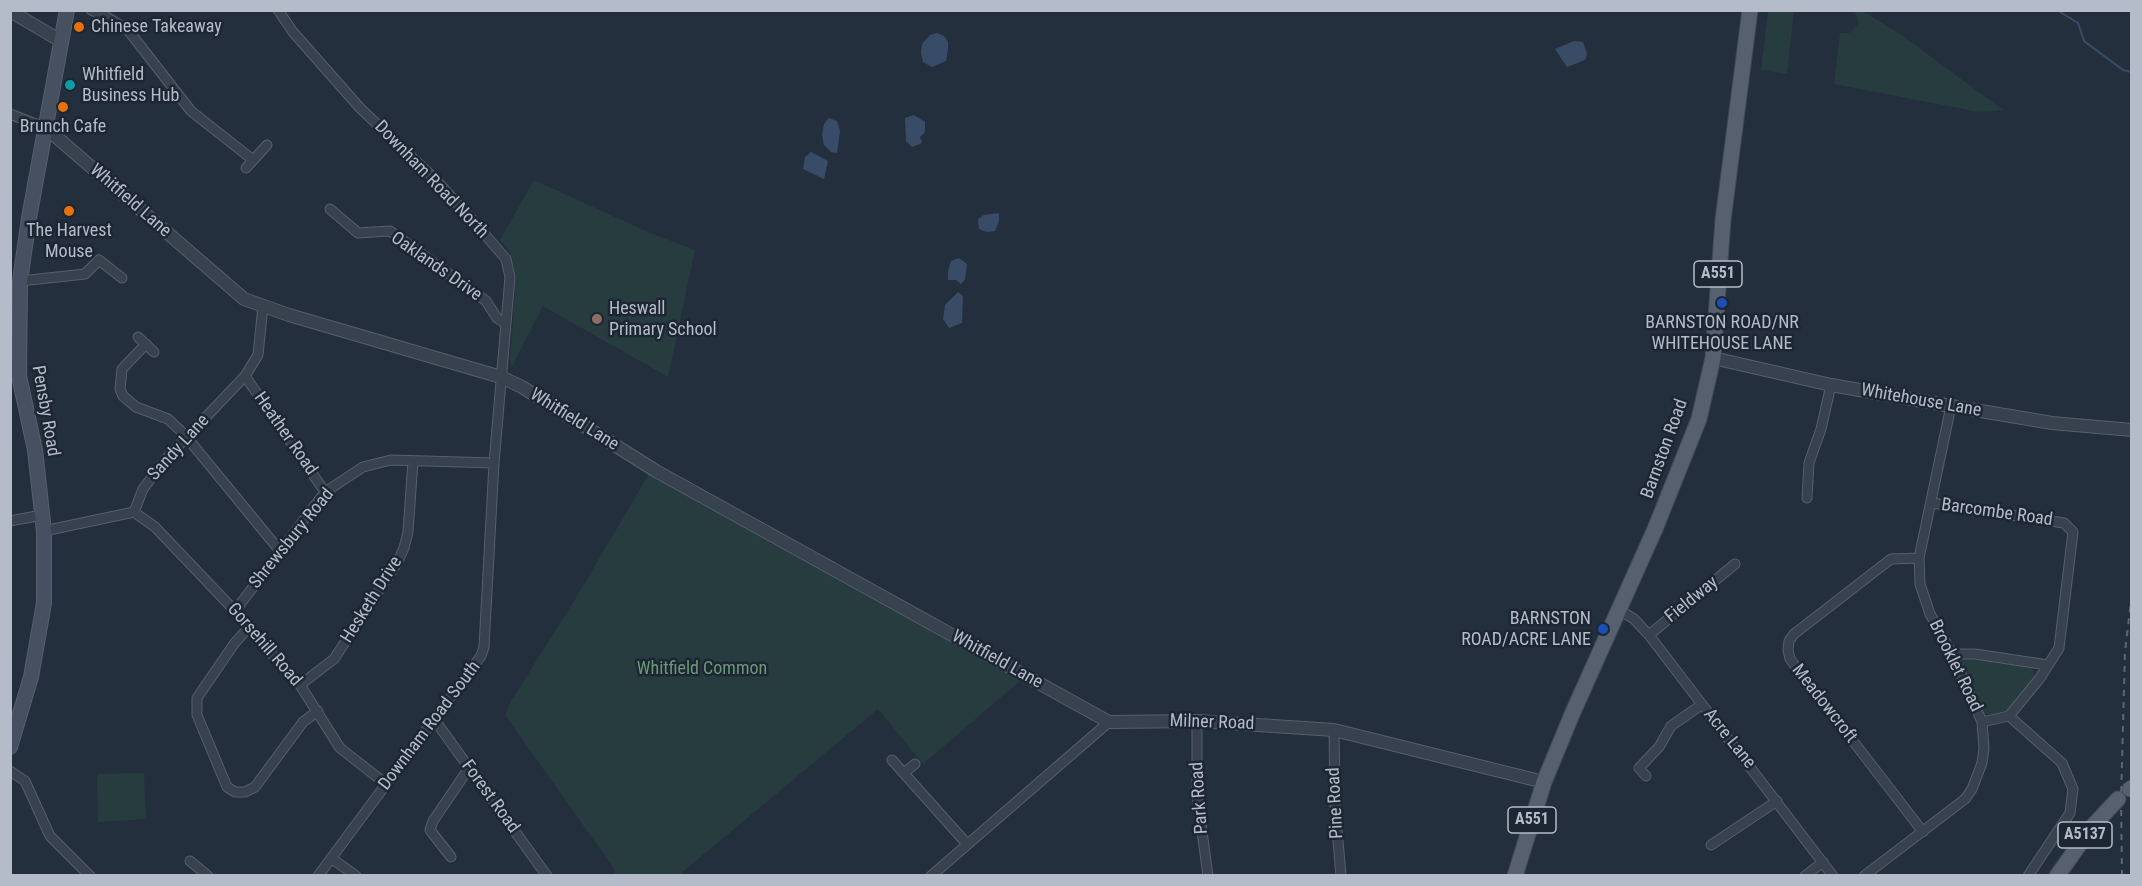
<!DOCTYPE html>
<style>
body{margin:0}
#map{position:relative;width:2142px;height:886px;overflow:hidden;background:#242f3e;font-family:"Roboto Condensed",sans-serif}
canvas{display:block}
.frame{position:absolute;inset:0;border:12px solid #b4bcc9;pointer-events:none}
</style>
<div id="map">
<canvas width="2142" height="886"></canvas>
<div class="frame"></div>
</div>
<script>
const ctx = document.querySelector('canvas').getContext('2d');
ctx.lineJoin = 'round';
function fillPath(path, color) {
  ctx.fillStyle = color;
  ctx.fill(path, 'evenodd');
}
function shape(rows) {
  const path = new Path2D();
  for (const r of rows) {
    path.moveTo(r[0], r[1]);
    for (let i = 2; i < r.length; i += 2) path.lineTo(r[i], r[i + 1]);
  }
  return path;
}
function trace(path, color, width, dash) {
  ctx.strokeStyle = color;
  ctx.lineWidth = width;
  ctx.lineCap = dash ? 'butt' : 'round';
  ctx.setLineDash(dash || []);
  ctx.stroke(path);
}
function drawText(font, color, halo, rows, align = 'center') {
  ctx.font = font + ' "Roboto Condensed",sans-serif';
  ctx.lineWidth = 5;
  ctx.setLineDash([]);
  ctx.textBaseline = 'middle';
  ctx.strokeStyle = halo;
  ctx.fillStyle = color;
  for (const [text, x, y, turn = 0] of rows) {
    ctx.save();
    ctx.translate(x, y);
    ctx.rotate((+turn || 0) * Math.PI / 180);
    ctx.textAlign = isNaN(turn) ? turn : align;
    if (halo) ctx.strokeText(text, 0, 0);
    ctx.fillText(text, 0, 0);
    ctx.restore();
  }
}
const green = shape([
 [1768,11,1794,11,1787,74,1761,70],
 [1854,11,1862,11,1899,33,2003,110,1979,112,1834,84,1840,33,1849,33,1859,23],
 [534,180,648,232,695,250,668,377,543,306,512,367,510,361,516,277,510,251,500,240],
 [650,472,1021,680,923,764,878,709,679,875,615,875,615,870,505,715,511,701,576,598],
 [1969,657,2032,666,2035,676,2009,709,2003,714,1985,714,1979,708,1961,665,1962,660],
 [144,773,146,819,98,822,97,774]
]);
const water = shape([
 [937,33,944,36,948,42,948,49,946,61,932,67,923,62,921,53,922,44,930,35],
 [1574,41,1583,42,1587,54,1585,60,1567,67,1555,49],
 [914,115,925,122,925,132,920,137,922,143,912,147,906,141,905,118],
 [829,118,837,121,840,131,837,153,831,152,824,145,822,135,824,124],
 [811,152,828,161,824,179,803,169,805,157],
 [999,213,999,221,995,231,987,232,979,229,978,219,984,215],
 [959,258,967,264,965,279,961,284,956,280,948,280,948,271,951,261],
 [958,292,963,296,962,323,949,328,943,319,945,305]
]);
const stream = shape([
 [2057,10,2078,23,2084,41,2123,70,2132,72]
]);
const minor = shape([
 [91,10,105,16,128,30,191,111,253,160],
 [278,10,293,32,360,108,435,179,475,223,506,259,510,277,494,463,484,647,481,656,318,876],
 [10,114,46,128],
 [246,168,267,145],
 [330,209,358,233,390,231,486,301,497,318,506,324],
 [20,281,85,274,99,260,122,278],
 [138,337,154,352],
 [146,344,122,369,120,389,123,396,136,407,168,419,184,434,280,551],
 [245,376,325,492],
 [1807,498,1809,463,1821,429,1831,385],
 [1932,503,2064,523,2073,532,2059,648,2040,678,2009,716],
 [134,512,155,527,235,611,248,628,300,685,340,748,386,784],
 [10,521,42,515],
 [44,531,134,512,143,489,165,460,245,376,258,355,263,306],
 [1919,558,1891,559,1794,634,1789,641,1788,650,1790,659,1923,832],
 [1618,609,1634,619,1649,635,1833,876],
 [235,611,325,492,363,467,391,460,494,463],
 [248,628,234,644,197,698,197,715,227,787,235,792,245,792,255,787,303,722,318,711],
 [1649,635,1735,564],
 [1952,654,1975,654,2048,665],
 [300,685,334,659,397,563,404,548,408,532,413,461],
 [434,719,547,876],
 [1197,721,1197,794,1208,876],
 [1982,722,2009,716,2062,763,2073,789,2070,813,2028,876],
 [1334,730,1335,805,1341,876],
 [892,760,967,844],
 [10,771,25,781,50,836,90,876],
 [905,772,915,764],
 [1646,776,1639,768,1659,747,1671,726,1701,705],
 [1711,845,1777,801],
 [451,857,430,830,433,821,469,768],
 [331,858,356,876],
 [190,861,208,876],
 [931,876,1109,722],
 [1805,876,1823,862],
 [1864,876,1965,799,1972,789,1982,763,1984,748,1982,722,1952,654,1930,614,1920,584,1919,558,1951,406]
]);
const tertiary = shape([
 [10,11,61,41],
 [46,128,244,299,289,315,501,377,522,387,656,471,1109,722,1197,721,1334,730,1544,782],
 [1713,358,1831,385,1951,406,2052,423,2132,430]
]);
const secondary = shape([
 [10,747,31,677,44,603,44,531,35,450,19,376,20,281,29,218,67,10]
]);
const primary = shape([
 [2130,789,2132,788],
 [1515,876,1544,782,1573,712,1655,529,1699,419,1713,358,1723,220,1750,10],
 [2057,876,2091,828,2118,799]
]);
const rail = shape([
 [2122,876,2121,800,2125,651,2132,593]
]);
const markers = [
 [79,27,6,"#e8710a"],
 [70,85,6,"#0f9aa8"],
 [63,107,6,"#e8710a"],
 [69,211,6,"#e8710a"],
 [1722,303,6,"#1a4fb4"],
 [597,319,6,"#8d6e63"],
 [1603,629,6,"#1a4fb4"]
];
const shields = [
 [1718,274,48],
 [1532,820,48],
 [2085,835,54]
];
const shieldNames = [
 ["A551",1718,274],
 ["A551",1532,820],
 ["A5137",2085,835]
];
const poiNames = [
 ["Chinese Takeaway",91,27],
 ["Whitfield",82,75],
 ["Business Hub",82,96],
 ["Brunch Cafe",63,127,"center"],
 ["The Harvest",69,231,"center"],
 ["Mouse",69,252,"center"],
 ["Heswall",609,309],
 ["Primary School",609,330],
 ["BARNSTON ROAD/NR",1722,323,"center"],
 ["WHITEHOUSE LANE",1722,344,"center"],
 ["BARNSTON",1591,619,"right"],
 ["ROAD/ACRE LANE",1591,640,"right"]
];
const streetNames = [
 ["Downham Road North",431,180,46],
 ["Whitfield Lane",130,201,41],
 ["Oaklands Drive",436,267,35],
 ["Whitehouse Lane",1921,401,10],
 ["Pensby Road",45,411,80],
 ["Whitfield Lane",574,420,32],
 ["Heather Road",285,434,55],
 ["Sandy Lane",179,448,-48],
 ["Barnston Road",1665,449,-70],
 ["Barcombe Road",1997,513,8],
 ["Shrewsbury Road",292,539,-51],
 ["Hesketh Drive",372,600,-58],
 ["Fieldway",1692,600,-39],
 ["Gorsehill Road",264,645,49],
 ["Whitfield Lane",997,660,29],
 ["Brooklet Road",1955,666,64],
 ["Meadowcroft",1824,704,52],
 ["Milner Road",1212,723,2],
 ["Downham Road South",430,726,-53],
 ["Acre Lane",1729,739,51],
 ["Forest Road",490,797,54],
 ["Park Road",1200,798,-94],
 ["Pine Road",1336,803,-93]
];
const parkNames = [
 ["Whitfield Common",702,669]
];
fillPath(green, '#263c3f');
fillPath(water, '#394c67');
trace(stream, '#394c67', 2);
trace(minor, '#565f6c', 11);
trace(tertiary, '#565f6c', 14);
trace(secondary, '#565f6c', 16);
trace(primary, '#414a57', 17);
trace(minor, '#38414e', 9);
trace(tertiary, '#38414e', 12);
trace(secondary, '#465061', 14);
trace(primary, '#56606e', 15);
trace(rail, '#5a6575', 2, [6, 6]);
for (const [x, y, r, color] of markers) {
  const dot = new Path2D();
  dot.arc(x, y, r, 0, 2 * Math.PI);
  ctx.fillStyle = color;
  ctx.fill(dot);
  trace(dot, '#1d2633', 2);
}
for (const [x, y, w] of shields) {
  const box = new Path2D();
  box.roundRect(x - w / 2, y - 13, w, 26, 4.5);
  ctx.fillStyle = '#1d2633';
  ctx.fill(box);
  trace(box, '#b4bcc9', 1.5);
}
drawText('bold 16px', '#b4bcc9', null, shieldNames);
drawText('18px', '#b4bcc9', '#1d2633', poiNames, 'left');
drawText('18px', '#b4bcc9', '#1d2633', streetNames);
drawText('18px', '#6b9a76', '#1d2633', parkNames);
</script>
